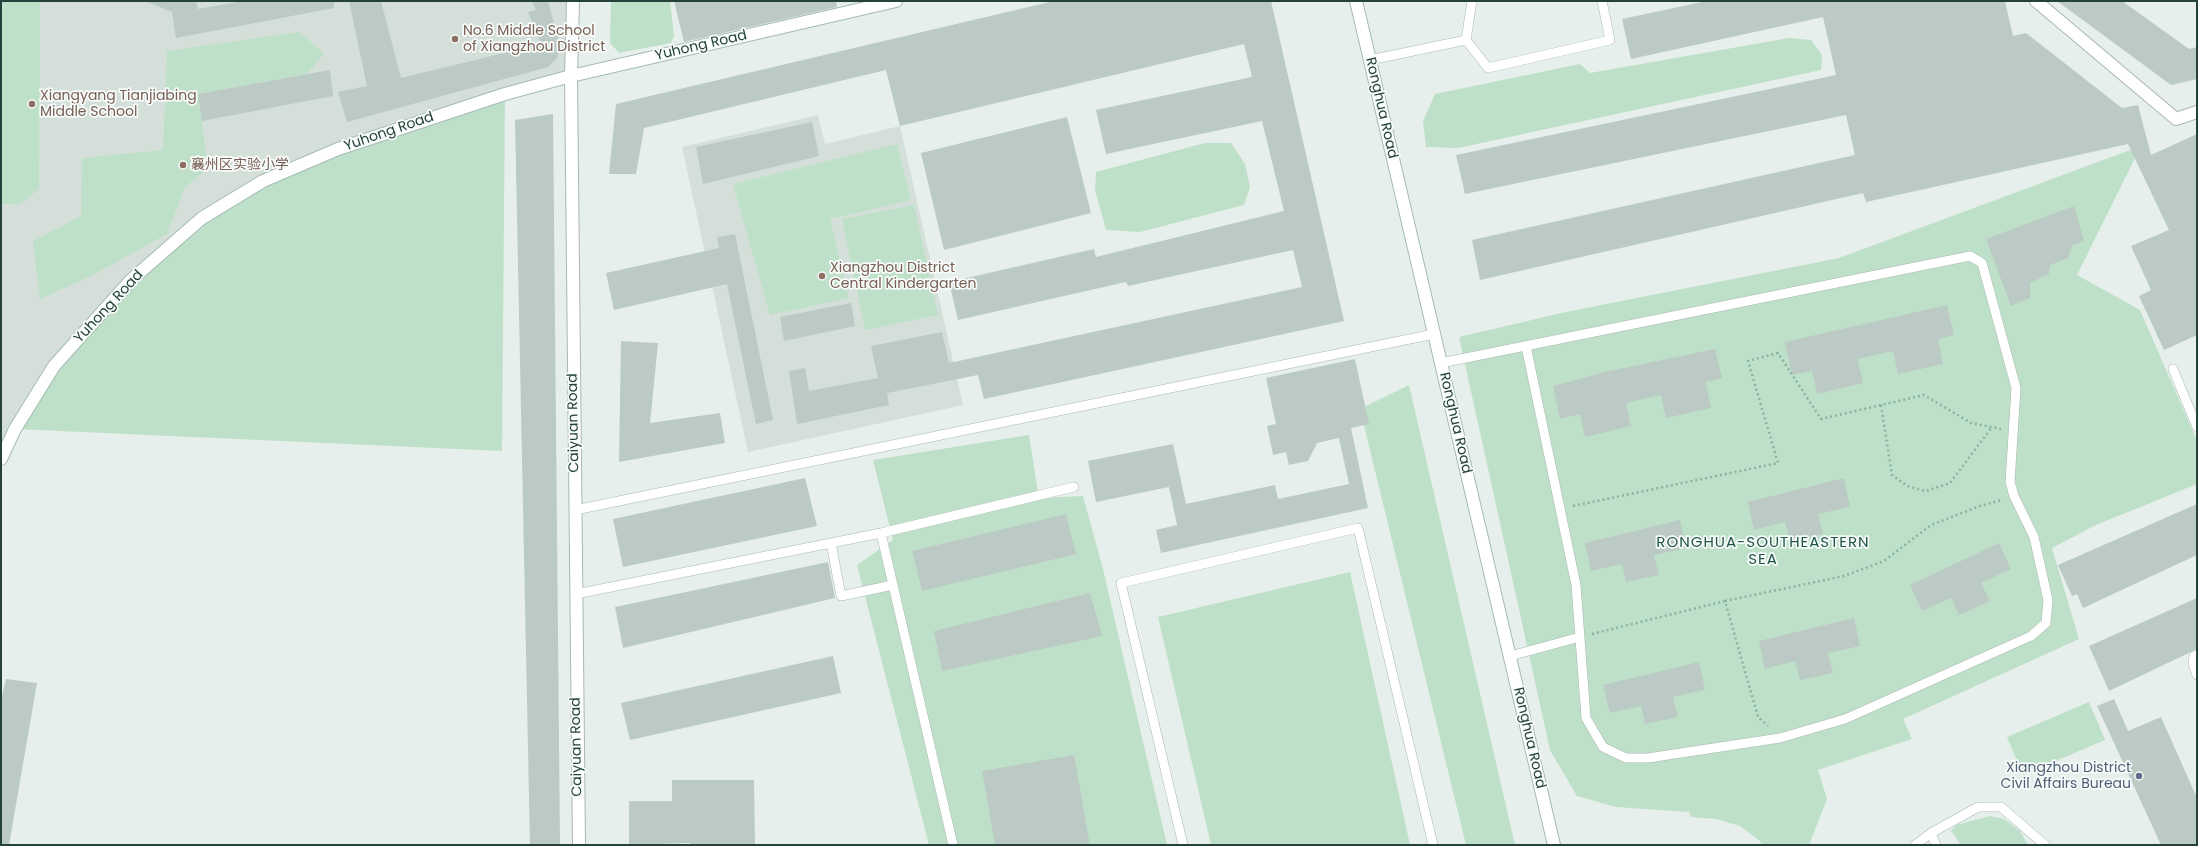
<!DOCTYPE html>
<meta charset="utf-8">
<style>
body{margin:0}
#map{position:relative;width:2198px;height:846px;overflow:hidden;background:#e6efeb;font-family:Poppins,sans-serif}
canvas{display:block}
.frame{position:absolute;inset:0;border:2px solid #24423a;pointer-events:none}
</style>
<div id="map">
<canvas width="2198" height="846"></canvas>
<div class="frame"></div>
</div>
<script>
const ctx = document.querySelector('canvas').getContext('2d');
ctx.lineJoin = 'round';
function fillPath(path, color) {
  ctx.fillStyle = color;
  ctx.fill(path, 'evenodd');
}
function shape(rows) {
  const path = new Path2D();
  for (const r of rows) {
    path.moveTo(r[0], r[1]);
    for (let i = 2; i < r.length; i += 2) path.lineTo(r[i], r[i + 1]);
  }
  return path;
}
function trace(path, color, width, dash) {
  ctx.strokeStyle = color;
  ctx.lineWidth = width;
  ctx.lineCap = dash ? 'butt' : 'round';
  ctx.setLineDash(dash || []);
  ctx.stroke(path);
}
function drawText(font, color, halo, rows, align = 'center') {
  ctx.font = font + ' Poppins,"Noto Sans SC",sans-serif';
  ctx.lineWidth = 3.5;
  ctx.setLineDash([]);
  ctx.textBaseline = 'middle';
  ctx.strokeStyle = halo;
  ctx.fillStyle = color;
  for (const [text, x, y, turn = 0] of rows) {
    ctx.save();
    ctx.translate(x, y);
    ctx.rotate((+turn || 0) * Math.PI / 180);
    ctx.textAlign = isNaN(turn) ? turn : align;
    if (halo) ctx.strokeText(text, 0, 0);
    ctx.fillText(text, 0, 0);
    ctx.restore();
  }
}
const built = shape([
 [1,1,573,1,571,76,505,94,54,366,1,459],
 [818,115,825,144,900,126,963,405,748,452,682,147]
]);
const green = shape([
 [1,1,40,1,39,189,20,204,1,204],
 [611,1,670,1,674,36,671,43,619,53,610,43],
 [299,32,324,53,307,74,198,94,208,168,185,187,167,234,93,275,40,299,33,241,81,216,82,158,163,150,167,51],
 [1789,38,1811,40,1822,55,1821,70,1458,148,1426,147,1423,121,1435,94,1580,64,1590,73],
 [505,94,502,451,15,429,54,366,131,280,202,218,263,181],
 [1205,143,1231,143,1245,164,1250,187,1244,205,1140,232,1106,230,1095,190,1096,172],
 [897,144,911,200,830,219,849,298,770,315,733,184],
 [2141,146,2077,275,2140,310,2197,441,2197,484,2096,525,2052,548,2079,639,1903,719,1912,739,1818,770,1827,799,1809,845,1762,845,1760,841,1740,826,1716,819,1691,817,1689,812,1616,807,1577,796,1550,750,1459,337,1566,312,1839,258],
 [914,205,938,315,865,330,842,219],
 [1409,385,1515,845,1466,845,1360,409],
 [1029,435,1039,498,1083,496,1103,569,1167,845,929,845,857,565,893,540,873,460],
 [1350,572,1410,845,1211,845,1158,617],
 [2089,702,2105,740,2023,775,2007,737],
 [1990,816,2004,819,2020,831,2028,845,1961,845,1951,831,1956,825]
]);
const building = shape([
 [145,1,196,1,198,9,244,1,334,1,334,8,176,38,172,12],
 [349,1,381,1,401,78,541,44,528,12,536,10,532,1,548,1,560,46,557,58,548,67,347,122,338,92,367,86],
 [674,1,836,1,837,7,684,42],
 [1054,1,1271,1,1344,321,984,399,978,375,887,393,889,405,797,424,789,371,805,368,809,391,878,378,871,346,942,332,949,363,1302,287,1293,250,1128,286,1126,282,958,320,949,282,1094,249,1096,257,1284,211,1262,121,1106,154,1096,110,1252,77,1244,44,900,126,886,70,644,128,636,174,609,174,616,104],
 [1707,1,2005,1,2013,36,2026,33,2122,108,2138,105,2151,155,2197,134,2197,335,2164,350,2139,296,2151,290,2131,246,2169,230,2128,144,1866,202,1863,193,1480,280,1472,240,1855,155,1846,115,1465,194,1456,155,1836,75,1823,17,1631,59,1622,19],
 [2057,1,2122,1,2189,49,2197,47,2197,79,2171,85],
 [330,70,333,96,202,121,198,94],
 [553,114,560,845,530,845,515,120],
 [1067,117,1091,213,944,250,921,153],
 [812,122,819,156,703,184,696,147],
 [2074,206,2084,241,2072,246,2068,258,2050,265,2049,274,2030,283,2030,298,2011,306,1986,239],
 [735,234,773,420,756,424,727,284,614,310,606,273,719,248,717,237],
 [851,303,855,326,784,341,780,317],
 [1947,305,1954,335,1938,339,1943,364,1898,374,1893,351,1858,359,1863,383,1817,394,1812,371,1792,375,1785,342],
 [621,341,658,343,650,423,720,413,725,443,619,462],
 [1715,349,1722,378,1706,382,1711,408,1666,418,1661,395,1626,403,1631,426,1585,437,1580,414,1560,419,1553,386,1605,372],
 [1355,359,1369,424,1351,428,1368,508,1161,553,1156,530,1177,525,1169,487,1096,502,1088,461,1173,444,1186,504,1275,485,1278,499,1349,484,1339,438,1317,443,1308,461,1289,465,1286,452,1273,455,1267,426,1276,424,1266,378],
 [805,478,817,526,623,567,613,519],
 [1844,478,1850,507,1818,514,1823,534,1790,541,1785,522,1754,530,1748,502],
 [2197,504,2197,555,2083,608,2077,594,2072,596,2058,565],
 [1066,514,1076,554,922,591,912,551],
 [1680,520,1686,548,1654,555,1659,575,1626,582,1622,564,1591,571,1585,543],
 [1999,543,2011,569,1981,583,1990,601,1959,615,1951,598,1922,611,1910,585],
 [828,562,835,598,623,648,615,607],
 [1090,593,1102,636,942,671,934,631],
 [2197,598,2197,649,2109,691,2089,646],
 [1854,618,1860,646,1828,653,1833,673,1800,680,1795,661,1765,669,1759,641],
 [833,656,841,693,630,740,621,703],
 [1699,662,1705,690,1673,697,1678,717,1645,724,1641,706,1610,713,1603,685],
 [6,679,37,683,9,845,1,845,1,700],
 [2114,699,2128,731,2161,717,2197,798,2197,845,2161,845,2097,706],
 [1074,755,1090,845,995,845,982,771],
 [672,780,754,780,755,845,690,845,690,843,629,845,629,801,672,801]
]);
const path = shape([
 [1881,405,1892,475,1907,486,1926,491,1950,483,1992,427],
 [1573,506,1778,463,1748,361,1778,353,1821,419,1924,395,1971,423,2001,429],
 [1725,601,1844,576,1884,561,1931,525,1980,506,2002,500],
 [1592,634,1725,601,1758,717,1768,726]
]);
const lane = shape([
 [1472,1,1466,40,1488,68,1610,40,1602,1],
 [1370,60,1466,40],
 [1441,363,1970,256,1982,263,2016,388,2010,482,2014,496,2034,537,2048,600,2046,623,2031,636,1845,719,1780,738,1648,758,1626,758,1603,747,1586,718,1576,585,1526,346],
 [2173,369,2197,427],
 [575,510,1434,334],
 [881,533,953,845],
 [831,543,841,596,893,585],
 [576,594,881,533,1074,487],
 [2197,655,2194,656,2193,664,2197,675],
 [1510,656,1580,637],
 [1183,845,1121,583,1358,528,1433,845],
 [1915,845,1931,833],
 [1936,845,1931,833,1978,807,2001,807,2045,845]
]);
const street = shape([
 [573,1,571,76,579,845],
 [2036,1,2176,119,2197,112]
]);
const secondary = shape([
 [1356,1,1554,845],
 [1,459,15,429,54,366,131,280,202,218,263,181,338,149,505,94,571,76,896,1]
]);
const markers = [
 [455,39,4,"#8d6e63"],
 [32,104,4,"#8d6e63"],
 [183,165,4,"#8d6e63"],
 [822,276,4,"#8d6e63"],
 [2139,776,4,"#5c6f8a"]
];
const educationNames = [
 ["No.6 Middle School",463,31],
 ["of Xiangzhou District",463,47],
 ["Xiangyang Tianjiabing",40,96],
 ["Middle School",40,112],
 ["襄州区实验小学",191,165],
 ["Xiangzhou District",830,268],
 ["Central Kindergarten",830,284]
];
const streetNames = [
 ["Yuhong Road",701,46,-13],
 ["Ronghua Road",1381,108,77],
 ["Yuhong Road",389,132,-19],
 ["Yuhong Road",109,307,-47],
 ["Caiyuan Road",574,423,-91],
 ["Ronghua Road",1455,423,77],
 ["Ronghua Road",1529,738,77],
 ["Caiyuan Road",577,747,-91]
];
const serviceNames = [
 ["Xiangzhou District",2131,768],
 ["Civil Affairs Bureau",2131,784]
];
const neighbourhoodNames = [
 ["RONGHUA-SOUTHEASTERN",1763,543],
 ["SEA",1763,560]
];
fillPath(built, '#d4dfda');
fillPath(green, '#bfe0c8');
fillPath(building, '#bbcac4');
trace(lane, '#a8b8b2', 10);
trace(street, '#a8b8b2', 14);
trace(secondary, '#a4bbb3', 14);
trace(path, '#86b3a5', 2.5, [2, 3]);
trace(lane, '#fff', 9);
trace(street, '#fff', 12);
trace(secondary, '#fff', 12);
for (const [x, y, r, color] of markers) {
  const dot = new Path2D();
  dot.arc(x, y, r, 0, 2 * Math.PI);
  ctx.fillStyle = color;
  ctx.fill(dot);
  trace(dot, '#f7fbf9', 1.5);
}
drawText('14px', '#785e54', '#f7fbf9', educationNames, 'left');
drawText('14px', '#24423a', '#f7fbf9', streetNames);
drawText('14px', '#4e5e75', '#f7fbf9', serviceNames, 'right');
ctx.letterSpacing = '1px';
drawText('15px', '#1f5548', '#f7fbf9', neighbourhoodNames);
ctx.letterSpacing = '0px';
</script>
